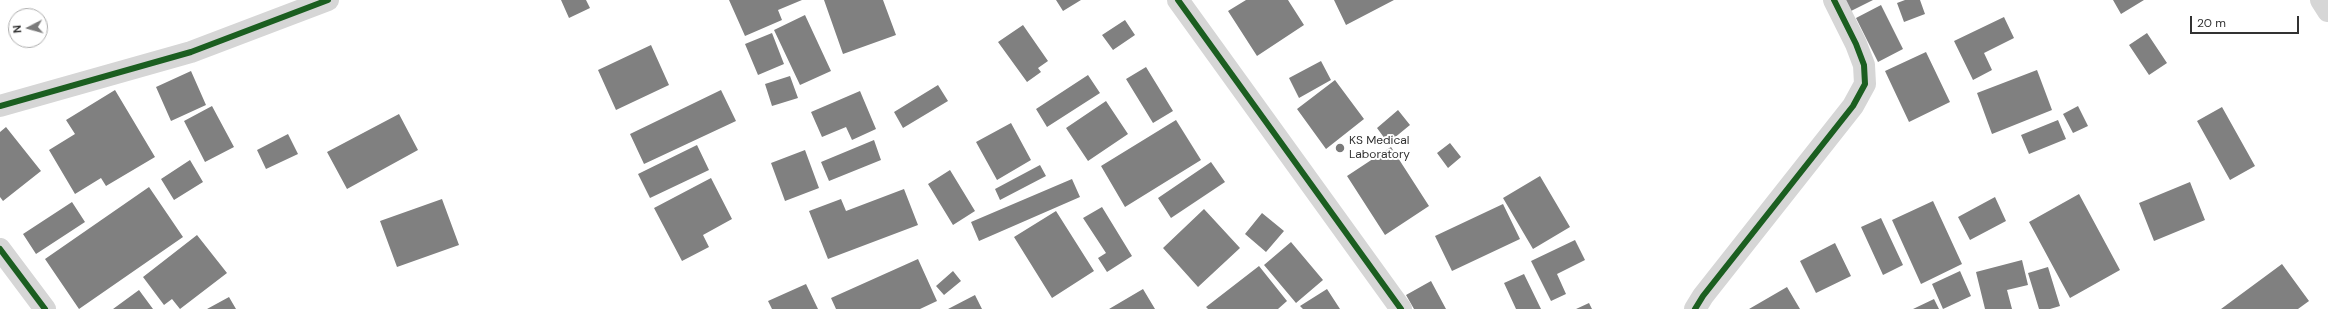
<!DOCTYPE html>
<style>
body{margin:0}
#map{position:relative;width:2328px;height:309px;overflow:hidden;background:#fff;font-family:"DM Sans",sans-serif}
canvas{display:block}
.north{position:absolute;left:8px;top:8px;width:40px;height:40px;box-sizing:border-box;background:#fff;border:1px solid #adadad;border-radius:50%;rotate:264deg;font-size:11px;font-weight:700;line-height:16px;text-align:center;color:#323232}
.north::after{content:'';display:block;margin:auto;width:14px;height:18px;background:#7a7a7a;clip-path:polygon(50% 0,100% 100%,50% 72%,0 100%)}
.scale{position:absolute;left:2190px;top:16px;width:109px;height:18px;box-sizing:border-box;border:2px solid #323232;border-top:0;padding-left:5px;font-size:12px;line-height:14px;white-space:nowrap;color:#323232;-webkit-text-stroke:3px #fff;paint-order:stroke}
</style>
<div id="map">
<canvas width="2328" height="309"></canvas>
<div class="north">N</div>
<div class="scale">20 m</div>
</div>
<script>
const ctx = document.querySelector('canvas').getContext('2d');
ctx.lineJoin = 'round';
function fillPath(path, color) {
  ctx.fillStyle = color;
  ctx.fill(path, 'evenodd');
}
function shape(rows) {
  const path = new Path2D();
  for (const r of rows) {
    path.moveTo(r[0], r[1]);
    for (let i = 2; i < r.length; i += 2) path.lineTo(r[i], r[i + 1]);
  }
  return path;
}
function trace(path, color, width, dash) {
  ctx.strokeStyle = color;
  ctx.lineWidth = width;
  ctx.lineCap = dash ? 'butt' : 'round';
  ctx.setLineDash(dash || []);
  ctx.stroke(path);
}
function drawText(font, color, halo, rows, align = 'center') {
  ctx.font = font + ' "DM Sans",sans-serif';
  ctx.lineWidth = 4;
  ctx.setLineDash([]);
  ctx.textBaseline = 'middle';
  ctx.strokeStyle = halo;
  ctx.fillStyle = color;
  for (const [text, x, y, turn = 0] of rows) {
    ctx.save();
    ctx.translate(x, y);
    ctx.rotate((+turn || 0) * Math.PI / 180);
    ctx.textAlign = isNaN(turn) ? turn : align;
    if (halo) ctx.strokeText(text, 0, 0);
    ctx.fillText(text, 0, 0);
    ctx.restore();
  }
}
const building = shape([
 [561,0,586,0,590,8,569,18],
 [729,0,802,0,778,10,782,20,745,36],
 [824,0,883,0,896,35,843,54],
 [1056,0,1081,0,1063,11],
 [1246,0,1288,0,1304,25,1257,56,1228,11],
 [1334,0,1394,0,1346,25],
 [1843,0,1873,0,1849,12],
 [1905,0,1920,0,1925,14,1904,22,1897,3],
 [2113,0,2144,0,2121,14],
 [1881,5,1903,49,1878,62,1856,18],
 [805,15,831,71,800,85,774,30],
 [2004,17,2014,38,1984,53,1992,70,1973,80,1954,41],
 [1125,20,1135,35,1113,50,1102,35],
 [1023,25,1048,61,1038,68,1041,72,1027,82,998,42],
 [772,33,784,64,758,75,745,44],
 [2147,33,2167,63,2149,75,2129,45],
 [651,45,669,85,616,110,598,70],
 [1926,52,1950,102,1909,122,1885,71],
 [1321,61,1331,80,1299,98,1289,78],
 [1146,67,1173,111,1153,123,1126,79],
 [2037,70,2052,110,1992,134,1977,93],
 [191,71,206,105,171,121,156,87],
 [1088,75,1100,93,1047,127,1036,109],
 [790,76,798,98,772,106,765,84],
 [1335,80,1364,119,1326,149,1297,109],
 [938,85,948,101,903,128,894,112],
 [115,90,155,157,106,186,101,178,75,194,49,150,75,134,66,120],
 [721,90,736,121,644,164,630,134],
 [860,91,876,129,852,140,846,127,822,137,811,112],
 [1106,101,1128,134,1088,161,1066,128],
 [212,106,234,147,205,162,184,121],
 [2078,106,2088,126,2073,133,2063,114],
 [2222,107,2255,166,2230,180,2197,121],
 [1398,110,1410,125,1388,143,1377,128],
 [399,114,418,150,347,189,327,152],
 [1176,120,1201,160,1125,207,1101,166],
 [2058,120,2066,139,2029,154,2021,135],
 [1011,123,1031,160,997,180,976,142],
 [6,127,41,171,3,201,0,197,0,132],
 [288,134,298,154,266,169,257,150],
 [874,140,881,160,829,181,821,162],
 [1450,143,1461,157,1448,168,1437,153],
 [697,145,709,170,650,198,638,174],
 [1391,147,1429,206,1385,235,1347,176],
 [805,150,819,188,785,201,771,163],
 [190,160,203,182,174,200,161,179],
 [1211,162,1225,182,1171,218,1158,198],
 [1040,165,1046,176,1000,200,995,189],
 [950,170,975,211,953,225,928,184],
 [1540,176,1570,227,1533,249,1503,198],
 [711,178,732,219,703,235,709,247,682,261,654,208],
 [1072,179,1080,197,979,241,971,222],
 [2190,182,2205,220,2154,241,2139,203],
 [149,187,183,237,79,309,45,259],
 [904,189,918,225,828,259,809,211,841,199,846,211],
 [2079,194,2120,270,2070,298,2029,222],
 [1995,197,2006,221,1970,240,1958,217],
 [442,199,459,245,397,267,380,221],
 [1933,201,1962,264,1921,284,1892,220],
 [72,202,85,222,36,254,23,234],
 [1503,204,1520,239,1452,271,1435,236],
 [1102,207,1132,256,1107,272,1098,258,1106,253,1083,218],
 [1204,209,1240,248,1198,287,1163,248],
 [1056,211,1094,271,1052,298,1014,237],
 [1262,213,1284,231,1266,252,1245,234],
 [1881,218,1903,265,1883,275,1861,227],
 [197,235,227,273,180,309,172,299,164,305,143,277],
 [1575,240,1585,260,1557,274,1566,294,1551,301,1531,261],
 [1291,242,1323,280,1296,303,1264,265],
 [1835,243,1851,276,1816,293,1800,261],
 [918,259,937,301,920,309,836,309,831,298],
 [2022,260,2028,285,2007,290,2012,309,1985,309,1976,272],
 [2282,264,2309,301,2298,309,2221,309],
 [1259,266,1287,301,1278,309,1208,309,1206,307],
 [2048,267,2060,306,2050,309,2039,309,2028,273],
 [953,271,961,281,944,295,936,286],
 [1960,271,1971,296,1943,309,1932,284],
 [1524,274,1541,309,1516,309,1504,283],
 [1431,281,1446,309,1414,309,1406,295],
 [806,284,818,309,772,309,768,301],
 [1787,287,1800,309,1749,309],
 [1143,289,1155,309,1109,309],
 [1327,289,1340,309,1303,309,1300,306],
 [139,290,153,309,113,309],
 [975,295,982,309,948,309],
 [229,297,236,309,207,309],
 [1934,299,1939,309,1913,309],
 [1589,303,1592,309,1576,309]
]);
const minor = shape([
 [1178,0,1401,309],
 [2321,0,2328,11],
 [0,106,191,52,328,0],
 [0,249,45,309],
 [1695,309,1703,296,1853,106,1865,84,1864,65,1856,44,1834,0]
]);
const cycleway = shape([
 [1178,0,1401,309],
 [0,106,191,52,328,0],
 [0,249,45,309],
 [1695,309,1703,296,1853,106,1865,84,1864,65,1856,44,1834,0]
]);
const markers = [
 [1340,148,5,"#7a7a7a"]
];
const poiNames = [
 ["KS Medical",1349,141],
 ["Laboratory",1349,155]
];
fillPath(building, '#808080');
trace(minor, '#d6d6d6', 22);
trace(cycleway, '#1b5e20', 6);
for (const [x, y, r, color] of markers) {
  const dot = new Path2D();
  dot.arc(x, y, r, 0, 2 * Math.PI);
  ctx.fillStyle = color;
  ctx.fill(dot);
  trace(dot, '#fff', 1.5);
}
drawText('12px', '#323232', '#fff', poiNames, 'left');
</script>
